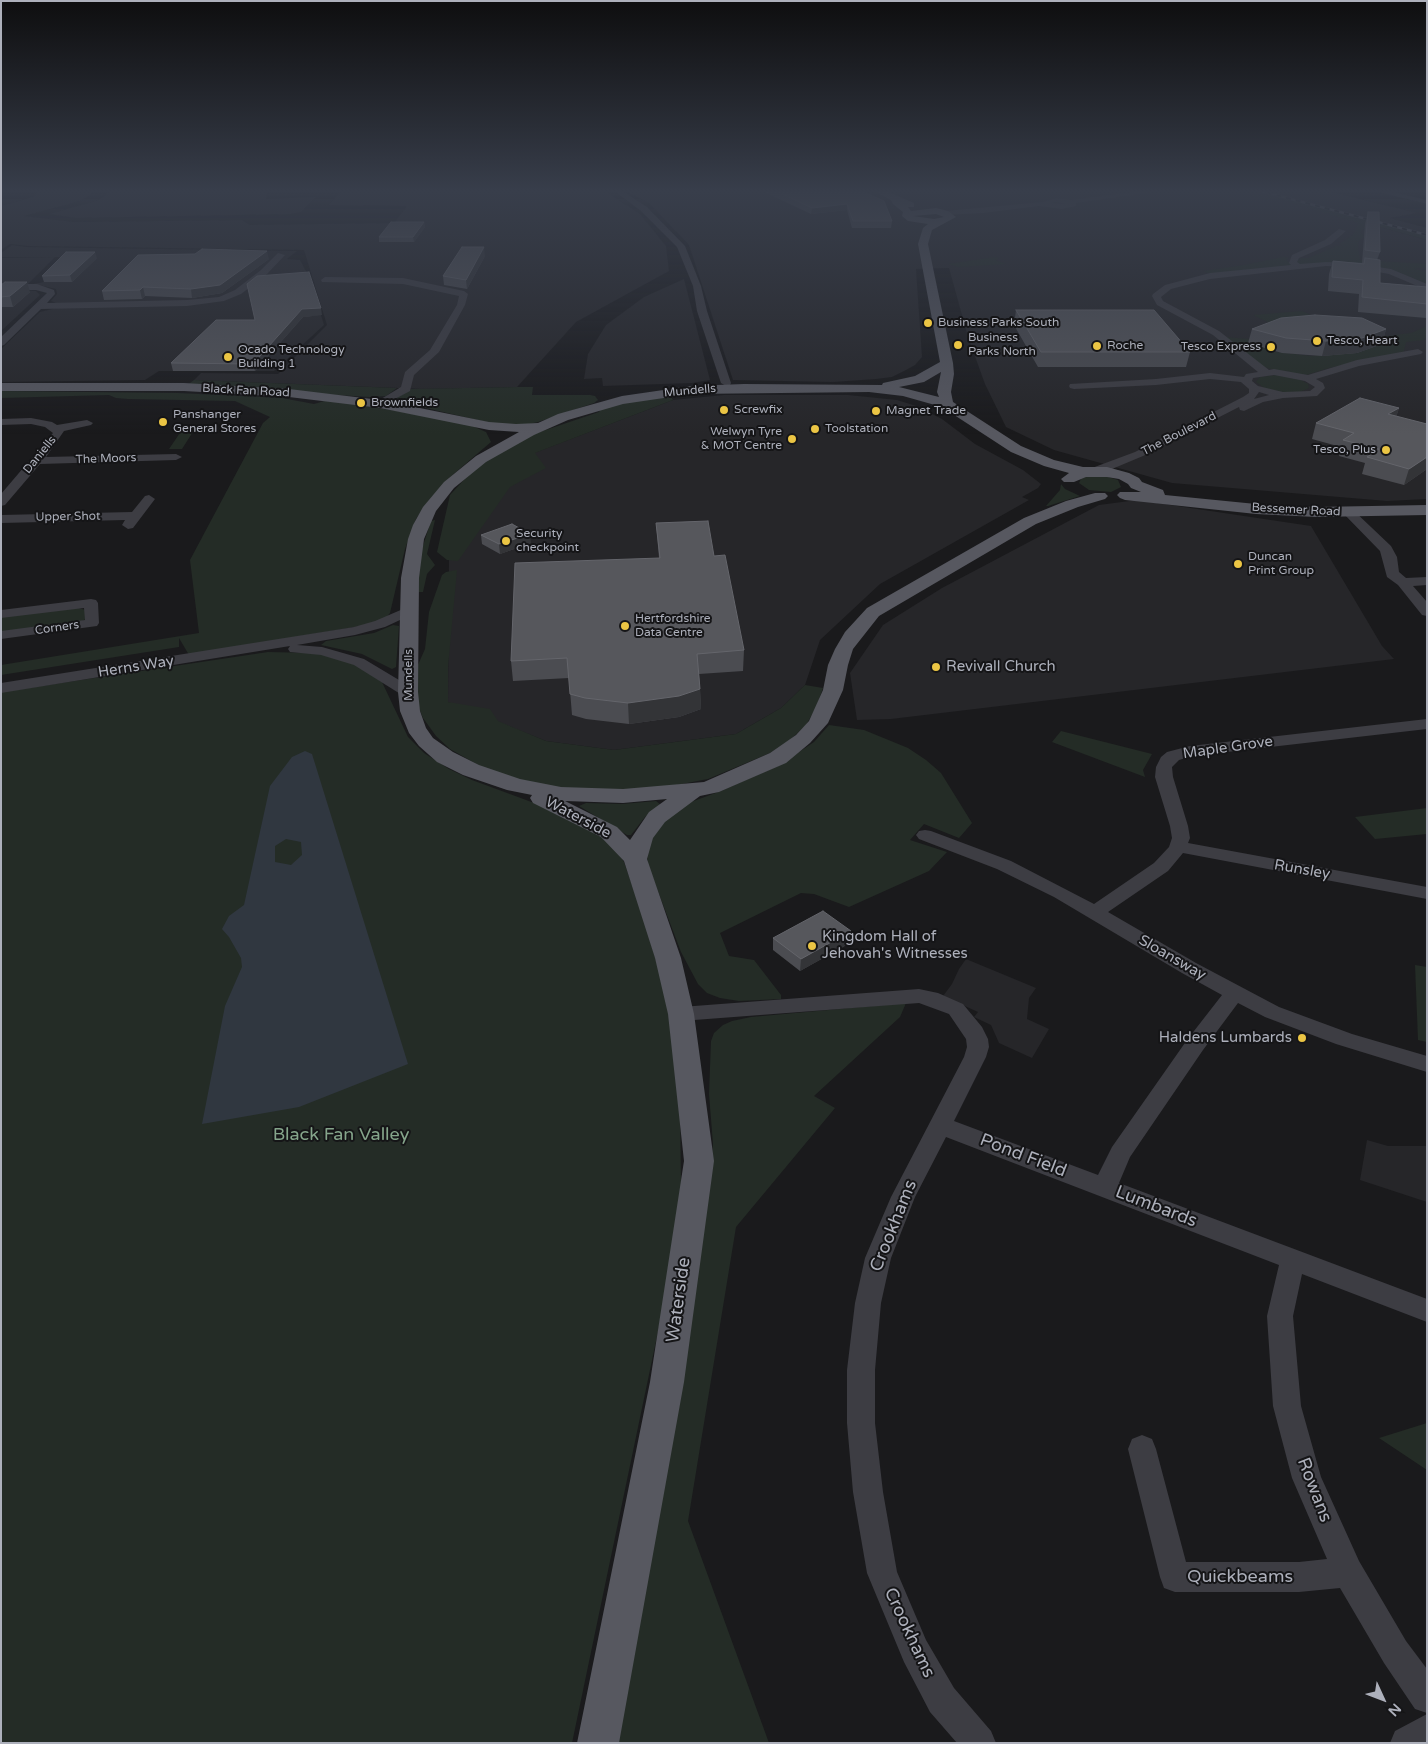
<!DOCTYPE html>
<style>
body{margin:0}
#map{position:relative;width:1428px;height:1744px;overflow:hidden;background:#1a1a1c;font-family:"Varela Round",sans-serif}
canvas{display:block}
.frame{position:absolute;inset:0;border:2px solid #adb0bb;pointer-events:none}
.north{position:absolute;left:1358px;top:1674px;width:50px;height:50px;-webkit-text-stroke:4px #151517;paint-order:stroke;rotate:133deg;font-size:14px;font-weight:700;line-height:20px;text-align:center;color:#adb0bb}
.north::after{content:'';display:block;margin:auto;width:18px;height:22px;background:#adb0bb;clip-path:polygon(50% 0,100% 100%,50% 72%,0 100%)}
</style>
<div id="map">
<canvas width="1428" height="1744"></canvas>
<div class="frame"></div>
<div class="north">N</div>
</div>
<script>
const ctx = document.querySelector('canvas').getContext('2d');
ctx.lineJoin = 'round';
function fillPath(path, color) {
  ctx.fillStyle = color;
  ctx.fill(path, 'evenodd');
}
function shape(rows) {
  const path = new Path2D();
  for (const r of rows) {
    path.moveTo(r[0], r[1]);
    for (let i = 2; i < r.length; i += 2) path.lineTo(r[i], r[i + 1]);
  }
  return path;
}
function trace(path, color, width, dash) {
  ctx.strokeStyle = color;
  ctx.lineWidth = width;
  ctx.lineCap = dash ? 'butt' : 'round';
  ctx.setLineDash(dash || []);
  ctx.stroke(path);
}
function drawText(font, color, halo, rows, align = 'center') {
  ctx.font = font + ' "Varela Round",sans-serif';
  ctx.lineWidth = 4;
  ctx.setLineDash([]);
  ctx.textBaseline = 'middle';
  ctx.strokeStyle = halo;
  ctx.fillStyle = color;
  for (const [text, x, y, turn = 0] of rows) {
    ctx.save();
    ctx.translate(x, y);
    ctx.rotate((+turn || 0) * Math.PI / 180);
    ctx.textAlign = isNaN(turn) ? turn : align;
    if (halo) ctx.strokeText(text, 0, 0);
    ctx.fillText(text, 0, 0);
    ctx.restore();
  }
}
const built = shape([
 [39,190,93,190,90,195,80,201,24,216,74,222,242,220,250,225,394,223,407,206,328,205,343,190,603,190,640,214,666,246,669,271,576,322,517,387,422,389,194,380,201,373,278,374,327,325,304,250,29,246,10,244,1,250,1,206,33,197],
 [110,190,267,190,266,199,316,197,301,212,291,214,76,218,49,214,96,201,105,196],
 [624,190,1323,190,1417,213,1390,218,1427,228,1427,235,1250,191,1427,240,1427,499,1387,501,1172,483,1054,450,1006,427,985,384,968,337,949,268,916,269,922,357,915,365,906,370,892,377,876,379,833,382,733,380,689,245,649,203],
 [12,245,26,247,297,251,287,259,300,260,310,279,324,325,274,371,159,371,145,380,1,382,1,349,40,312,56,308,59,304,51,301,57,294,56,289,34,284,44,282,66,257,1,257,1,253],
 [55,257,28,284,1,284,1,258],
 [684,279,710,380,692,383,603,386,602,378,584,379,588,354,606,325,644,297],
 [1,290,36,291,40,295,1,331],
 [724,395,848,395,897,400,916,406,942,419,975,444,1023,470,1041,484,1038,488,1022,497,1029,500,880,584,820,640,805,685,781,708,736,734,614,750,546,741,448,702,449,553,534,453,673,400],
 [1137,500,1311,526,1382,646,1394,659,891,719,857,720,850,673,883,625,942,588,1099,505],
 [966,959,1036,988,1029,998,1027,1019,1049,1029,1032,1058,999,1043,991,1025,974,1017,978,1012,943,996,952,984,959,969],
 [1367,1140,1388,1146,1427,1146,1427,1202,1360,1180]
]);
const green = shape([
 [1230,190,1247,190,1285,198,1427,236,1427,240,1373,225,1362,230,1361,233,1365,236,1359,241,1358,247,1360,260,1427,264,1427,267,1414,269,1426,271,1427,284,1400,273,1380,269,1298,264,1296,262,1301,258,1309,258,1336,246,1342,246,1339,244,1353,235,1358,223,1278,199,1265,201,1253,195,1245,195],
 [995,257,999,258,995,260,1006,264,959,267,948,264],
 [1283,257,1289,258,1286,260,1293,266,1213,275,1203,271,1244,265],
 [1302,311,1324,321,1387,336,1411,333,1427,326,1427,336,1424,340,1406,342,1404,351,1400,354,1329,368,1306,375,1274,370,1262,366,1225,337,1261,340,1262,346,1276,352,1311,356,1358,353,1373,346,1263,332,1255,328,1274,325,1253,315],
 [1277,375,1301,380,1308,384,1309,388,1300,392,1283,392,1266,389,1256,382,1260,377],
 [194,380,397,388,386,396,370,397,186,386],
 [517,387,533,387,532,395,590,395,595,396,598,400,594,403,538,422,525,425,499,425,400,402,397,400,398,397,411,389],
 [1,391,178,393,282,398,314,404,328,400,403,412,470,425,486,432,491,442,449,478,429,500,416,519,405,549,390,613,385,619,373,624,189,655,179,638,179,647,1,675,1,665,199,633,190,560,263,423,270,417,235,401,128,399,116,398,109,395,1,398],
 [665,396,671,397,673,400,535,453,546,468,510,487,458,561,447,560,437,552,450,495,473,470,494,455,534,434,599,412,601,408,607,406],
 [184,427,196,427,182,449,169,449],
 [1085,477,1108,477,1118,480,1121,487,1111,492,1089,490,1079,483,1081,479],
 [1061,484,1065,489,1080,496,1048,506,1046,506,1060,490],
 [435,520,427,554,435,565,427,574,423,592,418,592,420,555,431,521],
 [457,570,448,667,448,702,490,709,498,721,546,741,614,750,736,734,781,708,805,685,823,688,816,708,806,725,790,740,770,753,708,779,661,788,626,791,550,787,515,780,480,766,450,749,436,736,423,718,417,703,417,667,425,649,429,612,442,575,446,572],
 [78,608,86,610,86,619,78,623,1,634,1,617],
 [393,625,399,626,396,667,392,669,362,654,321,645,326,641,374,633],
 [268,652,311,653,336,657,357,665,382,682,408,737,424,753,449,769,472,780,572,817,615,846,624,862,641,910,663,984,672,1034,680,1106,681,1186,665,1298,572,1743,1,1743,1,692],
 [829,725,864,730,908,748,926,760,941,773,972,823,959,838,924,824,910,840,947,852,929,871,849,907,814,894,801,893,720,933,729,956,754,960,781,995,781,999,739,1001,720,998,707,993,698,984,681,952,648,865,646,847,661,820,691,802,721,791,778,766,814,742],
 [1061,731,1152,754,1143,770,1145,777,1052,742],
 [656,801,661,805,645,817,631,835,627,835,579,806,586,803,622,804],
 [1427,808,1427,834,1375,839,1355,817],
 [1415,965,1427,967,1427,1042,1418,1040],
 [906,1003,900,1017,814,1096,835,1108,736,1227,688,1521,769,1743,610,1743,707,1199,713,1144,709,1094,711,1041,714,1033,723,1025,732,1021,751,1017],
 [1427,1423,1427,1470,1379,1438]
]);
const water = shape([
 [305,751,312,754,408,1064,299,1107,202,1124,225,1006,242,967,241,958,229,937,222,929,229,916,244,905,270,786,292,757],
 [286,839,301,842,302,855,291,865,275,862,275,846]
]);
const minor = shape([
 [613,190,621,190,647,207,685,246,701,286,707,311,731,383,730,385,726,386,721,383,697,311,693,286,677,247,641,211,613,190],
 [1147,190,1167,190,1076,203,1076,206,1062,209,1039,206,983,213,945,215,941,213,945,211,1043,202,1056,198,1071,200,1147,190],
 [1056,202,1066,204,1051,203,1056,202],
 [1371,190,1384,190,1427,200,1427,204,1371,190],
 [1339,229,1346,231,1331,244,1299,258,1297,262,1300,264,1326,262,1351,263,1391,269,1427,284,1427,290,1389,274,1351,267,1326,266,1210,279,1171,289,1161,297,1163,301,1219,331,1269,370,1274,369,1308,375,1357,360,1418,349,1423,352,1421,354,1359,366,1316,379,1323,383,1325,388,1317,396,1283,398,1263,402,1244,411,1240,410,1239,407,1143,456,1100,474,1092,474,1090,471,1092,468,1135,452,1243,397,1249,393,1249,389,1241,382,1210,379,1156,385,1074,389,1070,388,1069,386,1070,384,1156,379,1210,373,1244,377,1246,374,1258,372,1213,335,1157,305,1152,296,1153,294,1165,285,1210,273,1291,265,1289,263,1292,255,1325,240,1339,229],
 [1274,375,1305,381,1315,387,1310,391,1283,392,1258,386,1252,381,1253,378,1274,375],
 [1259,392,1269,395,1254,399,1259,392],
 [278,253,285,255,267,274,241,294,224,301,187,306,41,309,4,345,1,346,1,337,47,293,36,290,1,290,1,284,37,284,54,290,55,294,47,303,187,300,219,297,235,290,261,270,278,253],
 [325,277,403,278,464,291,468,294,465,305,439,352,414,375,410,391,380,407,376,406,375,404,376,402,401,387,405,372,430,350,457,305,459,296,403,284,322,282,321,280,325,277],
 [31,418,52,422,57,425,87,420,93,423,91,425,64,431,46,457,176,454,182,457,176,460,40,464,5,505,1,506,1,494,53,433,45,427,31,424,1,425,1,419,31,418],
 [149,495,155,499,133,528,128,529,122,525,125,520,1,523,1,515,132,512,145,496,149,495],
 [1348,508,1352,509,1391,546,1397,557,1399,572,1406,578,1427,577,1427,585,1413,586,1427,602,1427,616,1422,615,1398,585,1387,577,1380,551,1342,512,1348,508],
 [91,599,96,600,98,603,99,623,97,626,1,639,1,631,85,620,84,608,1,618,1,610,91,599],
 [410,606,415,607,417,610,415,613,385,627,355,635,297,645,322,647,364,659,414,689,416,692,414,695,408,697,402,695,354,665,321,655,290,652,288,649,290,646,1,693,1,683,354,627,375,621,410,606],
 [1427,719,1427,729,1192,756,1179,760,1172,767,1173,777,1188,826,1190,838,1188,843,1427,887,1427,899,1183,853,1168,871,1108,912,1196,963,1279,1007,1352,1034,1427,1056,1427,1072,1336,1044,1265,1017,1238,1003,1203,1050,1130,1157,1119,1183,1427,1299,1427,1322,1302,1274,1293,1316,1301,1406,1321,1477,1359,1561,1406,1641,1427,1669,1427,1713,1415,1709,1384,1663,1340,1588,1299,1592,1175,1592,1164,1588,1160,1577,1128,1449,1132,1439,1142,1435,1152,1439,1156,1449,1186,1562,1299,1562,1327,1559,1292,1478,1273,1406,1267,1316,1279,1265,946,1137,915,1197,891,1258,881,1303,875,1370,875,1423,883,1492,897,1572,926,1640,954,1688,991,1731,996,1743,957,1743,930,1712,904,1662,867,1573,853,1492,847,1423,847,1370,855,1303,865,1258,891,1197,964,1057,967,1047,966,1039,949,1014,919,1003,681,1021,674,1019,670,1014,674,1009,681,1007,919,989,938,993,963,1004,982,1027,988,1039,989,1047,986,1057,954,1121,1098,1175,1112,1147,1187,1040,1222,995,1182,973,1054,897,997,869,919,839,916,835,919,831,925,830,931,831,1011,861,1094,904,1154,863,1169,847,1172,838,1170,826,1155,777,1156,767,1161,757,1167,752,1190,746,1427,719],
 [1427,1714,1427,1743,1390,1743,1395,1731,1427,1714]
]);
const major = shape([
 [872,190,884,190,914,203,914,207,908,207,911,211,936,208,948,211,956,217,932,230,928,244,953,363,954,374,951,392,953,402,1021,446,1054,460,1083,467,1107,467,1129,473,1139,478,1142,482,1163,490,1165,495,1256,504,1316,507,1427,505,1427,515,1316,517,1256,514,1125,500,1120,498,1117,495,1120,492,1141,492,1131,488,1128,484,1119,479,1107,477,1086,477,1074,482,1064,482,1061,479,1069,473,1044,466,1011,452,942,407,903,396,869,392,691,394,623,404,568,420,534,435,486,462,454,488,436,511,424,539,419,578,418,692,420,711,426,728,433,738,453,752,479,765,520,779,561,787,623,789,704,782,770,753,796,735,809,721,823,690,828,665,835,649,845,632,867,608,1024,518,1066,501,1095,493,1105,493,1108,496,1105,499,1078,507,1036,524,879,616,853,649,848,665,843,690,828,723,810,743,786,763,719,792,700,796,665,822,653,838,647,859,681,958,694,1014,714,1161,684,1382,619,1743,577,1743,650,1382,684,1161,668,1014,655,958,624,861,601,837,533,803,530,798,532,795,507,790,463,775,437,762,419,746,409,733,400,711,398,692,401,578,408,539,413,525,423,507,444,482,476,456,519,432,489,430,380,408,289,397,184,391,1,391,1,383,184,383,289,389,380,400,489,422,516,424,538,423,558,414,622,396,691,386,744,384,882,385,883,383,915,376,940,362,918,244,923,228,928,224,908,221,902,216,903,212,893,204,891,200,872,190],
 [936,214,944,217,934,219,913,216,936,214],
 [941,372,937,392,939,397,899,387,924,382,941,372],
 [667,799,649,812,630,840,617,827,565,801,623,803,667,799]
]);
const rail = shape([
 [1257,190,1427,235]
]);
const wall = shape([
 [760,190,859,190,892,221,891,228,852,228,847,210,811,214],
 [1368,212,1380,252,1377,260,1380,283,1427,287,1426,318,1358,312,1359,294,1328,291,1329,274,1333,261,1363,263,1362,263,1365,224],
 [424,222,425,227,414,242,379,242,379,237],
 [485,256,467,289,444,285,443,276],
 [97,258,72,282,44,282,42,276],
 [269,259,222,293,192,298,145,296,142,299,104,300,102,291],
 [1,285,30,292,13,307,1,307],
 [1016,310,1190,352,1186,367,1038,367,1014,325],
 [322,315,303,317,255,371,173,371,171,363,255,320],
 [1252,329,1386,329,1382,344,1357,353,1322,356,1282,353,1248,343],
 [1399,408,1396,417,1427,424,1427,469,1404,485,1362,474,1365,463,1339,456,1341,447,1312,439,1316,423],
 [656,523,714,556,744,650,743,671,699,674,700,689,701,709,679,717,629,724,586,719,572,715,569,678,513,681,511,661,659,558],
 [481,535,531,543,500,554,482,544],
 [773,938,850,943,800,971,773,950]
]);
const shadedWall = shape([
 [847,204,847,210,811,214,812,208],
 [424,222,425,227,414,242,413,237],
 [484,247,485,256,467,289,466,280],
 [267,251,269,259,222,293,192,298,191,289],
 [95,252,97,258,72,282,70,275],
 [27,282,30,292,13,307,10,296],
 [143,287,145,296,142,299,140,290],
 [321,308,322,315,303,317,255,371,253,364,302,309],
 [1386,329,1382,344,1357,353,1322,356,1326,341],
 [1399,408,1394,424,1388,414],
 [1427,457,1427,469,1404,485,1409,469],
 [530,534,531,543,500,554,499,544],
 [700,689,701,709,679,717,629,724,628,703],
 [851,931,850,943,800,971,801,959]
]);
const building = shape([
 [774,190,859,190,884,201,892,221,853,221,847,204,812,208,774,190],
 [1368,212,1379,212,1380,252,1365,250,1368,212],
 [391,222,424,222,413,237,379,237,391,222],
 [462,247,484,247,466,280,443,276,462,247],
 [202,249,267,251,220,285,191,289,143,287,140,290,102,291,138,255,195,254,202,249],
 [66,252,95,252,70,275,42,276,66,252],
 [1365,258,1380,260,1380,283,1427,287,1427,304,1362,297,1363,280,1332,277,1333,261,1364,264,1365,258],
 [309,272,321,308,302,309,253,364,171,363,216,320,255,320,247,284,257,276,309,272],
 [5,282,27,282,10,296,1,297,1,285,5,282],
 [1016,310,1154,310,1190,352,1041,352,1016,310],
 [1315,315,1362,318,1386,329,1362,338,1326,341,1286,338,1252,329,1281,318,1315,315],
 [1360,398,1399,408,1388,414,1427,424,1427,457,1409,469,1367,457,1379,449,1343,440,1354,433,1316,423,1360,398],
 [708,521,714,556,725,555,744,650,697,654,700,689,679,696,628,703,585,698,570,694,567,658,511,661,515,563,660,558,656,523,708,521],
 [512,524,530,534,499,544,481,535,512,524],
 [823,911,851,931,801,959,773,938,823,911]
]);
const markers = [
 [928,323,5,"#ebc544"],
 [1317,341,5,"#ebc544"],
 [958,345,5,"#ebc544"],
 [1097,346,5,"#ebc544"],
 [1271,347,5,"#ebc544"],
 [228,357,5,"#ebc544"],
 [361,403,5,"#ebc544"],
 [724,410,5,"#ebc544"],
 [876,411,5,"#ebc544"],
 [163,422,5,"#ebc544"],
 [815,429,5,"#ebc544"],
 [792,439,5,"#ebc544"],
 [1386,450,5,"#ebc544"],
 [506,541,5,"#ebc544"],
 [1238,564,5,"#ebc544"],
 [625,626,5,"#ebc544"],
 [936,667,5,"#ebc544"],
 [812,946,5,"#ebc544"],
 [1302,1038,5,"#ebc544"]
];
const farPoinames = [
 ["Business Parks South",938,323],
 ["Business",968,338],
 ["Parks North",968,352],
 ["Tesco, Heart",1327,341],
 ["Roche",1107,346],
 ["Tesco Express",1261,347,"right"],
 ["Ocado Technology",238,350],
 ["Building 1",238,364],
 ["Brownfields",371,403],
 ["Screwfix",734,410],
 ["Magnet Trade",886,411],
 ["Panshanger",173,415],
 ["General Stores",173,429],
 ["Toolstation",825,429],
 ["Welwyn Tyre",782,432,"right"],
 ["& MOT Centre",782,446,"right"],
 ["Tesco, Plus",1376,450,"right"],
 ["Security",516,534],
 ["checkpoint",516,548],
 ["Duncan",1248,557],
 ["Print Group",1248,571],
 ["Hertfordshire",635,619],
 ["Data Centre",635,633]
];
const farStreetnames = [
 ["Black Fan Road",246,391,3],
 ["Mundells",690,391,-5],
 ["The Boulevard",1179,434,-27],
 ["Daniells",40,455,-51],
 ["The Moors",106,459,-2],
 ["Bessemer Road",1296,510,3],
 ["Upper Shot",68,517,-1],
 ["Corners",57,628,-8],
 ["Mundells",409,675,-90]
];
const streetNames = [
 ["Herns Way",136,667,-9],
 ["Maple Grove",1228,748,-8],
 ["Waterside",578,818,28],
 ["Runsley",1302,870,10],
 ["Sloansway",1172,958,30]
];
const poiNames = [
 ["Revivall Church",946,667],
 ["Kingdom Hall of",822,937],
 ["Jehovah's Witnesses",822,954],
 ["Haldens Lumbards",1292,1038,"right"]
];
const nearParknames = [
 ["Black Fan Valley",341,1135]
];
const nearStreetnames = [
 ["Pond Field",1023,1156,21],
 ["Lumbards",1156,1207,21],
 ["Crookhams",894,1226,-68],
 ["Waterside",679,1300,-82],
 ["Rowans",1314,1490,69],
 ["Quickbeams",1240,1577],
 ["Crookhams",909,1633,65]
];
fillPath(built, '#262629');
fillPath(green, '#242c26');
fillPath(water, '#303740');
fillPath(minor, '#3d3d43');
fillPath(major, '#575860');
trace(rail, '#52535a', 2.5);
trace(rail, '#151517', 2, [5]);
fillPath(wall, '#4b4c51');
fillPath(shadedWall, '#333437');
fillPath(building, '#56575c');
trace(building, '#64656b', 1);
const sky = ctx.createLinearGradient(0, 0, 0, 434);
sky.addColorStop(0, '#0e0e0f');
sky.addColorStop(0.44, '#383e4b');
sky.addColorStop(1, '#383e4b00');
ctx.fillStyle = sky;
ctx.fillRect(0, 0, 1428, 434);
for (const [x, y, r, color] of markers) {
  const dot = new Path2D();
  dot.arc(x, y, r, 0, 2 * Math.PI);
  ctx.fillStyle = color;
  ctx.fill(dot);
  trace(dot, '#151517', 2);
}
drawText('12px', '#adb0bb', '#151517', farPoinames, 'left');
drawText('12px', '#adb0bb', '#151517', farStreetnames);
drawText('15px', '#adb0bb', '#151517', streetNames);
drawText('15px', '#adb0bb', '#151517', poiNames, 'left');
drawText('18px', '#85a58b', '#151517', nearParknames);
drawText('18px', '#adb0bb', '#151517', nearStreetnames);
</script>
